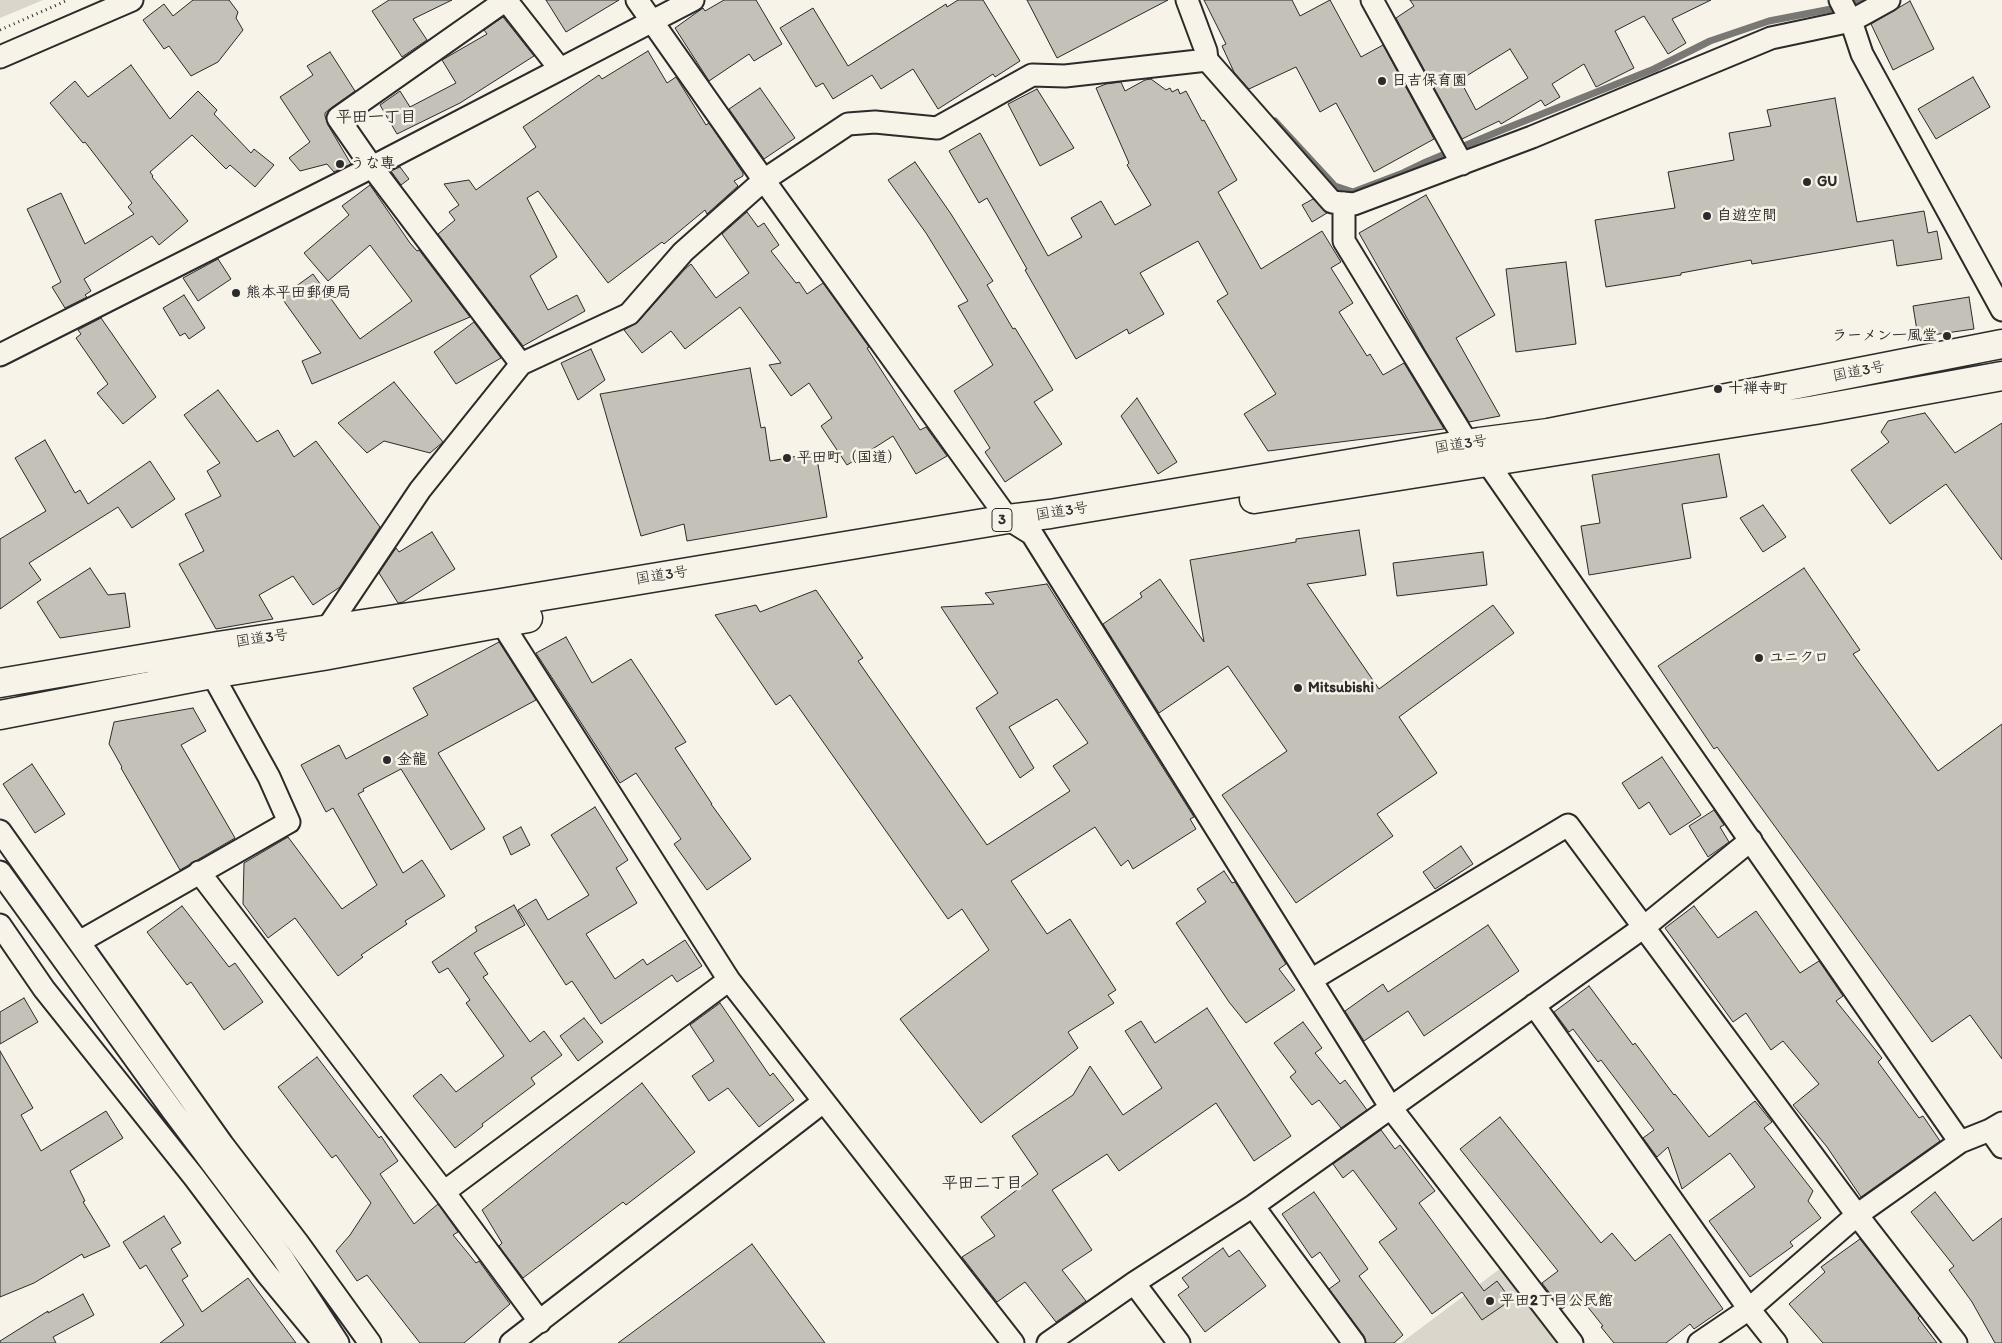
<!DOCTYPE html>
<meta charset="utf-8">
<style>
body{margin:0}
canvas{display:block;background:#f7f3e8}
</style>
<canvas width="2002" height="1343"></canvas>
<script>
const ctx = document.querySelector('canvas').getContext('2d');
ctx.lineJoin = 'round';
function fillPath(path, color) {
  ctx.fillStyle = color;
  ctx.fill(path, 'evenodd');
}
function shape(rows) {
  const path = new Path2D();
  for (const r of rows) {
    path.moveTo(r[0], r[1]);
    for (let i = 2; i < r.length; i += 2) path.lineTo(r[i], r[i + 1]);
  }
  return path;
}
function trace(path, color, width, dash) {
  ctx.strokeStyle = color;
  ctx.lineWidth = width;
  ctx.lineCap = dash ? 'butt' : 'round';
  ctx.setLineDash(dash || []);
  ctx.stroke(path);
}
function drawText(font, color, halo, rows, align = 'center') {
  ctx.font = font + ' Itim,"Klee One",sans-serif';
  ctx.lineWidth = 5;
  ctx.setLineDash([]);
  ctx.textBaseline = 'middle';
  ctx.strokeStyle = halo;
  ctx.fillStyle = color;
  for (const [text, x, y, turn = 0] of rows) {
    ctx.save();
    ctx.translate(x, y);
    ctx.rotate((+turn || 0) * Math.PI / 180);
    ctx.textAlign = isNaN(turn) ? turn : align;
    if (halo) ctx.strokeText(text, 0, 0);
    ctx.fillText(text, 0, 0);
    ctx.restore();
  }
}
const green = shape([
 [0,0,43,0,0,18],
 [1509,1262,1572,1343,1401,1343]
]);
const stream = shape([
 [1275,121,1335,186,1353,192,1403,173,1426,162,1502,130,1654,69,1710,41,1769,21,1852,5,1863,0]
]);
const building = shape([
 [193,0,229,0,238,12,236,18,243,30,218,62,191,76,169,46,164,49,143,20,164,4,173,16,193,0],
 [389,0,452,0,413,19,427,40,402,57,372,11,389,0],
 [546,0,619,0,566,32,546,0],
 [724,0,756,0,782,44,754,61,749,54,709,81,675,28,703,8,705,11,724,0],
 [958,0,983,0,1020,61,995,77,993,74,938,109,913,69,881,89,872,75,833,99,823,83,816,87,780,28,813,8,848,66,946,4,947,7,958,0],
 [1027,0,1168,0,1057,58,1027,0],
 [1204,0,1292,0,1300,16,1330,0,1361,57,1383,45,1434,139,1374,172,1336,103,1320,112,1296,67,1249,89,1234,72,1222,46,1226,44,1204,0],
 [1410,0,1711,0,1672,19,1686,43,1668,54,1644,16,1615,31,1634,68,1596,87,1584,64,1552,84,1560,97,1545,106,1541,100,1501,124,1499,121,1462,139,1396,18,1414,6,1410,0],
 [1510,49,1528,78,1476,110,1460,80,1510,49],
 [1910,1,1934,49,1893,70,1871,24,1910,1],
 [503,17,534,56,460,103,397,134,380,105,400,91,410,107,456,83,442,60,487,34,484,30,503,17],
 [648,51,667,83,676,77,706,125,709,123,743,173,743,176,734,181,738,186,707,214,705,210,664,244,662,242,608,283,538,191,527,198,557,257,530,276,548,310,577,295,585,311,523,346,438,234,455,220,449,212,459,205,444,184,469,180,476,190,536,147,523,127,599,75,602,79,648,51],
 [330,52,355,91,331,108,325,113,325,116,328,125,351,164,334,172,327,164,300,171,289,158,310,142,280,97,313,75,307,66,330,52],
 [131,65,170,119,198,91,217,110,214,114,251,153,254,149,274,165,255,187,230,165,226,169,192,135,150,172,153,176,152,177,188,221,159,245,152,236,84,279,91,291,85,295,87,297,65,308,52,287,61,282,27,209,61,193,85,244,134,214,128,207,132,203,85,142,83,143,50,103,75,81,88,97,131,65],
 [1973,77,1990,107,1936,139,1918,109,1973,77],
 [1151,79,1166,90,1170,88,1172,92,1178,89,1180,94,1186,91,1202,121,1204,120,1237,180,1218,192,1261,269,1322,231,1341,262,1331,268,1353,303,1339,312,1367,356,1370,354,1383,375,1404,363,1444,429,1268,451,1244,414,1276,394,1217,301,1228,294,1198,241,1140,273,1164,314,1129,334,1127,329,1076,359,1025,270,1027,269,987,198,979,203,949,151,980,133,1048,256,1082,237,1071,218,1101,201,1115,225,1151,205,1127,165,1129,163,1096,88,1106,84,1121,82,1125,91,1145,80,1151,79],
 [760,88,795,138,764,159,729,109,760,88],
 [1037,89,1074,148,1040,166,1008,104,1037,89],
 [1835,98,1857,222,1924,211,1928,233,1937,231,1942,259,1897,266,1893,240,1752,264,1751,260,1681,273,1681,275,1606,287,1595,220,1675,208,1668,172,1734,160,1729,133,1771,126,1767,110,1835,98],
 [915,162,951,214,993,281,987,285,1013,329,1015,328,1053,390,1034,402,1062,444,1005,482,985,452,990,448,954,391,993,365,958,306,968,301,926,233,888,180,915,162],
 [400,167,409,179,401,185,391,171,400,167],
 [370,185,410,243,417,251,419,250,470,317,312,384,302,361,321,353,281,297,313,274,360,339,412,301,370,245,328,281,304,253,349,215,342,206,370,185],
 [1426,195,1495,315,1456,338,1500,416,1469,422,1425,350,1359,233,1426,195],
 [1313,199,1327,213,1312,222,1302,205,1313,199],
 [747,212,758,227,764,223,779,245,771,251,796,283,799,282,807,294,823,283,869,347,867,348,920,430,926,427,947,456,916,474,893,436,847,465,821,426,832,418,809,383,791,396,769,365,781,363,740,307,685,349,671,331,642,353,624,330,638,322,685,269,691,264,716,298,749,273,722,234,747,212],
 [218,259,231,279,198,301,183,278,218,259],
 [1566,262,1576,344,1516,352,1506,269,1566,262],
 [184,295,205,328,189,339,185,333,180,336,163,308,184,295],
 [1969,297,1974,329,1918,337,1913,306,1969,297],
 [101,318,156,397,123,424,97,393,108,384,76,338,81,334,78,330,101,318],
 [474,322,501,358,456,384,434,352,474,322],
 [591,349,605,380,578,400,561,363,591,349],
 [750,368,761,428,765,427,770,461,816,453,827,517,687,541,684,524,641,536,600,394,750,368],
 [394,382,443,442,430,453,384,441,367,453,338,423,394,382],
 [218,390,257,442,278,430,294,457,316,441,380,527,340,587,313,605,293,576,259,595,273,619,216,629,179,564,204,551,185,514,221,496,207,471,220,463,184,415,218,390],
 [1137,398,1177,462,1158,474,1121,416,1137,398],
 [1925,413,1955,453,2002,423,2002,560,1946,484,1890,524,1851,470,1889,442,1881,432,1888,421,1925,413],
 [45,440,75,493,80,490,88,504,150,461,175,499,132,528,118,507,29,563,41,580,0,609,0,539,46,511,15,458,45,440],
 [1719,454,1727,497,1682,504,1691,558,1589,575,1581,526,1600,523,1592,475,1719,454],
 [1763,505,1786,537,1763,552,1740,518,1763,505],
 [1359,530,1366,575,1307,584,1379,689,1493,605,1514,633,1399,717,1437,773,1377,814,1393,836,1296,903,1222,795,1287,751,1228,666,1159,713,1103,624,1142,597,1140,593,1160,579,1204,642,1190,560,1296,542,1296,539,1359,530],
 [432,532,455,569,403,602,398,603,379,573,396,548,399,552,432,532],
 [1483,552,1487,585,1397,596,1393,563,1483,552],
 [90,568,108,595,125,593,130,627,60,638,37,602,90,568],
 [1804,568,1860,650,1853,654,1938,771,2002,724,2002,1059,1970,1015,1932,1042,1717,747,1714,749,1658,666,1804,568],
 [1047,584,1194,817,1190,819,1196,829,1133,869,1128,860,1121,866,1095,827,1011,881,1047,934,1070,919,1116,990,1108,995,1114,1003,1068,1032,1078,1048,981,1123,900,1019,989,950,962,909,948,919,790,695,776,705,715,615,756,605,760,612,816,590,863,658,858,661,987,845,1070,791,1053,766,1088,743,1057,699,1009,727,1034,768,1020,778,976,708,998,693,941,607,994,604,985,593,1047,584],
 [566,637,592,683,631,659,686,742,675,748,712,804,711,804,751,859,707,890,674,844,681,839,636,773,620,783,536,653,566,637],
 [499,642,536,700,438,753,485,829,451,850,401,769,363,789,364,791,358,794,403,873,422,860,445,896,405,921,407,924,361,955,363,957,338,976,295,918,268,938,243,904,244,863,288,837,342,909,377,885,333,808,326,812,301,765,339,745,346,759,428,715,413,688,499,642],
 [193,708,206,731,181,745,235,838,180,870,121,768,122,767,109,744,114,722,193,708],
 [1662,757,1701,815,1670,835,1649,802,1639,809,1622,783,1662,757],
 [32,764,65,814,35,833,3,784,32,764],
 [595,807,628,860,616,868,637,903,586,934,615,979,643,959,647,965,685,940,702,966,677,982,672,975,601,1024,572,981,566,985,518,910,536,899,548,920,589,895,551,835,595,807],
 [1714,810,1724,825,1720,827,1729,842,1708,857,1689,826,1714,810],
 [521,827,530,845,511,855,503,837,521,827],
 [1461,846,1473,864,1435,889,1423,872,1461,846],
 [1224,871,1232,883,1235,882,1286,964,1279,969,1295,990,1246,1023,1229,1002,1176,923,1206,902,1197,889,1224,871],
 [514,905,525,925,474,953,488,974,483,977,530,1042,544,1031,562,1055,531,1078,535,1084,482,1124,483,1126,455,1148,413,1096,441,1074,456,1092,504,1056,466,1003,470,1000,448,968,439,973,432,962,477,931,475,927,514,905],
 [182,906,229,967,235,963,263,1002,224,1030,191,982,187,985,147,932,182,906],
 [1694,906,1718,938,1756,911,1800,973,1819,961,1843,996,1836,1001,1882,1058,1878,1062,1919,1118,1923,1116,1940,1141,1861,1197,1827,1147,1793,1105,1819,1084,1783,1041,1771,1050,1746,1013,1733,1022,1665,928,1694,906],
 [1488,925,1519,971,1424,1036,1408,1011,1364,1041,1345,1011,1383,984,1388,992,1488,925],
 [1589,986,1633,1045,1635,1043,1674,1095,1675,1094,1709,1137,1755,1101,1772,1122,1764,1128,1813,1191,1808,1201,1821,1218,1790,1242,1793,1246,1750,1277,1709,1221,1755,1187,1730,1153,1682,1189,1668,1147,1657,1157,1643,1138,1654,1130,1601,1060,1598,1062,1573,1029,1569,1032,1554,1012,1589,986],
 [24,998,38,1022,0,1044,0,1012,24,998],
 [720,1003,770,1076,773,1073,794,1100,759,1127,728,1088,709,1101,692,1076,714,1061,690,1025,720,1003],
 [1207,1008,1291,1136,1254,1161,1216,1103,1119,1171,1107,1154,1052,1190,1092,1250,1062,1270,1086,1301,1056,1322,1025,1282,997,1302,962,1257,995,1236,981,1217,1038,1174,1012,1136,1073,1095,1090,1066,1123,1115,1162,1088,1125,1031,1141,1021,1155,1043,1207,1008],
 [584,1018,603,1042,578,1061,560,1036,584,1018],
 [1303,1022,1322,1048,1315,1053,1340,1084,1345,1080,1367,1110,1341,1128,1319,1100,1312,1105,1290,1077,1296,1072,1274,1043,1303,1022],
 [0,1051,33,1108,21,1115,41,1151,106,1111,123,1138,70,1171,85,1201,83,1202,110,1246,84,1258,82,1254,34,1283,0,1297,0,1051],
 [317,1057,379,1138,381,1136,398,1161,380,1174,414,1224,438,1204,458,1232,453,1235,476,1263,479,1261,510,1304,464,1343,420,1343,367,1275,357,1281,336,1251,350,1235,371,1203,336,1155,332,1158,278,1087,317,1057],
 [642,1083,695,1152,626,1205,623,1202,523,1278,499,1246,502,1243,482,1210,642,1083],
 [1500,1117,1601,1243,1612,1233,1635,1261,1670,1234,1723,1309,1694,1329,1690,1324,1666,1343,1614,1343,1601,1327,1603,1326,1579,1296,1562,1309,1542,1283,1558,1271,1460,1149,1500,1117],
 [1381,1130,1395,1149,1400,1145,1435,1191,1419,1203,1484,1291,1497,1281,1511,1300,1482,1320,1462,1292,1432,1314,1379,1242,1397,1229,1353,1170,1343,1178,1333,1164,1381,1130],
 [1314,1192,1368,1269,1359,1276,1403,1335,1394,1343,1366,1343,1364,1336,1329,1289,1340,1281,1320,1252,1312,1258,1282,1214,1314,1192],
 [1935,1192,1973,1241,2002,1218,2002,1343,1995,1343,1972,1302,1949,1270,1954,1266,1911,1212,1935,1192],
 [164,1216,181,1243,171,1249,188,1276,182,1280,202,1312,248,1278,296,1343,160,1343,184,1325,146,1265,140,1269,123,1242,164,1216],
 [1860,1239,1920,1316,1918,1318,1937,1343,1823,1343,1789,1304,1825,1272,1821,1267,1860,1239],
 [752,1244,825,1343,618,1343,752,1244],
 [1223,1248,1229,1257,1239,1250,1266,1286,1205,1332,1178,1295,1189,1287,1182,1278,1223,1248],
 [83,1294,94,1315,53,1337,56,1343,0,1343,0,1341,48,1311,48,1313,83,1294]
]);
const path = shape([
 [0,30,68,0]
]);
const minor = shape([
 [506,0,338,118,372,167,521,364],
 [506,0,560,69],
 [637,0,758,172,1008,519,1032,534,1391,1108,1572,1343],
 [1187,0,1206,51,1207,60],
 [1372,0,1462,164],
 [1840,0,1851,21,1862,54,2002,310],
 [0,57,132,0],
 [1344,203,1344,241,1468,444],
 [0,355,372,167,693,0],
 [1487,462,1960,1142],
 [501,622,729,980,1013,1343],
 [325,640,326,630,420,490,521,364,629,314,683,252,764,180,848,124,875,122,937,128,1032,75,1065,76,1207,60,1332,202,1354,204,1532,137,1771,38,1851,21,1889,0],
 [0,831,223,1145,298,1243,370,1343],
 [0,872,172,1110,282,1257,338,1343],
 [199,872,444,1192,540,1322],
 [0,925,44,989,194,1177,267,1274,324,1343],
 [79,942,289,822,269,777,212,674],
 [1311,980,1568,825,1857,1215,1956,1343],
 [1534,1005,1749,1309,1776,1343],
 [1990,1130,2002,1147],
 [444,1192,729,980],
 [1253,1206,1354,1343],
 [1134,1283,1179,1343],
 [511,1343,823,1102],
 [1048,1343,1134,1283,1253,1206,1644,927,1751,840],
 [1699,1343,1749,1309,1857,1215,1960,1142,1990,1130,2002,1123]
]);
const highway = shape([
 [1254,499,1815,410,2002,376],
 [0,683,218,646,495,604,1008,519,1050,514,1479,442,1548,433,2002,344],
 [0,715,212,674,323,656,528,618]
]);
const markers = [
 [1382,81,5,"#2b2b2b"],
 [340,164,5,"#2b2b2b"],
 [1807,182,5,"#2b2b2b"],
 [1707,216,5,"#2b2b2b"],
 [236,293,5,"#2b2b2b"],
 [1947,336,5,"#2b2b2b"],
 [1718,389,5,"#2b2b2b"],
 [787,458,5,"#2b2b2b"],
 [1759,658,5,"#2b2b2b"],
 [1298,688,5,"#2b2b2b"],
 [387,760,5,"#2b2b2b"],
 [1490,1301,5,"#2b2b2b"]
];
const shields = [
 [1002,520,20]
];
const shieldNames = [
 ["3",1002,520]
];
const poiNames = [
 ["日吉保育園",1392,81],
 ["うな専",350,164],
 ["GU",1817,182],
 ["自遊空間",1717,216],
 ["熊本平田郵便局",246,293],
 ["ラーメン一風堂",1937,336,"right"],
 ["十禅寺町",1728,389],
 ["平田町（国道）",797,458],
 ["ユニクロ",1769,658],
 ["Mitsubishi",1308,688],
 ["金龍",397,760],
 ["平田2丁目公民館",1500,1301]
];
const streetNames = [
 ["国道3号",1859,372,-11],
 ["国道3号",1461,445,-9],
 ["国道3号",1062,512,-9],
 ["国道3号",662,576,-9],
 ["国道3号",262,639,-8]
];
const neighbourhoodNames = [
 ["平田一丁目",376,118],
 ["平田二丁目",982,1184]
];
fillPath(green, '#dad6cc');
trace(stream, '#7a7874', 7);
fillPath(building, '#c4c1b9');
trace(building, '#2b2b2b', 1);
trace(minor, '#2b2b2b', 25);
trace(highway, '#2b2b2b', 31);
trace(path, '#2b2b2b', 3, [1, 4]);
trace(minor, '#f7f3e8', 21);
trace(highway, '#f7f3e8', 28);
for (const [x, y, r, color] of markers) {
  const dot = new Path2D();
  dot.arc(x, y, r, 0, 2 * Math.PI);
  ctx.fillStyle = color;
  ctx.fill(dot);
  trace(dot, '#f7f3e8', 2);
}
for (const [x, y, w] of shields) {
  const box = new Path2D();
  box.roundRect(x - w / 2, y - 11.5, w, 23, 4);
  ctx.fillStyle = '#f7f3e8';
  ctx.fill(box);
  trace(box, '#2b2b2b', 1);
}
drawText('bold 14px', '#2b2b2b', null, shieldNames);
drawText('bold 15px', '#2b2b2b', '#f7f3e8', poiNames, 'left');
drawText('15px', '#2b2b2b', '#f7f3e8', streetNames);
drawText('bold 16px', '#2b2b2b', '#f7f3e8', neighbourhoodNames);
</script>
